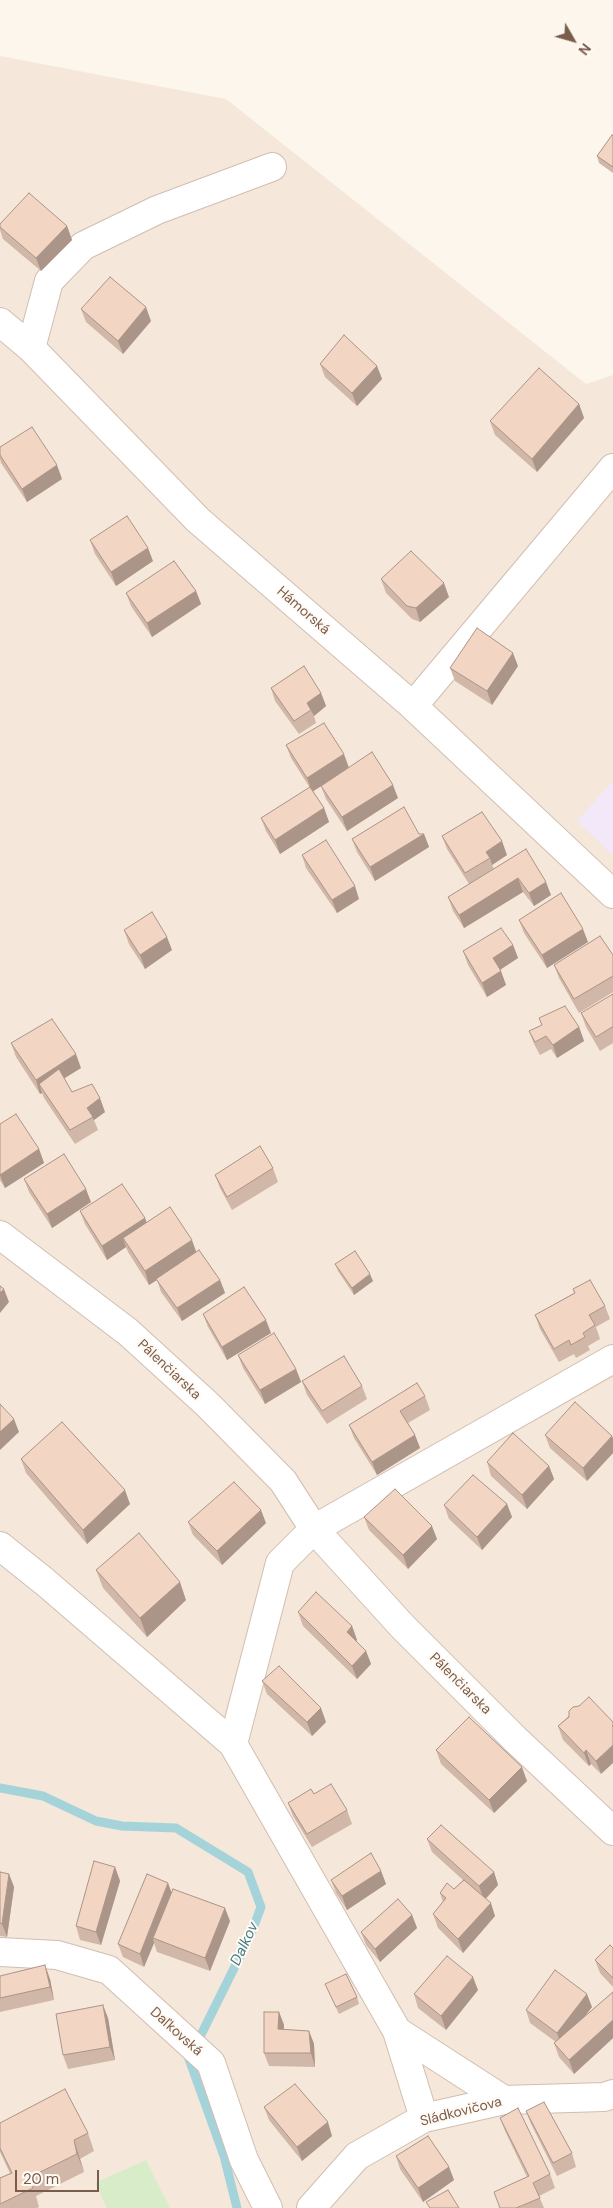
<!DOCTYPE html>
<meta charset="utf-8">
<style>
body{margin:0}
#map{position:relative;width:613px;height:2208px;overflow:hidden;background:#fdf6ec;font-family:"DM Sans",sans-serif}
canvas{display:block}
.north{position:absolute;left:548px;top:15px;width:50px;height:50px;-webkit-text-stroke:4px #fffaf3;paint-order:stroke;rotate:128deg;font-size:14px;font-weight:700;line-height:20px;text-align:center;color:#7a5c4d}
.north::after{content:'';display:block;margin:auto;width:18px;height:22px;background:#7a5c4d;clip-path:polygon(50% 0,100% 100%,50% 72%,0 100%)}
.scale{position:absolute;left:15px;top:2170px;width:84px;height:22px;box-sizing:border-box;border:2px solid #7a5c4d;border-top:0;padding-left:6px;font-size:15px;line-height:18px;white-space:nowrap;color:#7a5c4d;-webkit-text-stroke:4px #fffaf3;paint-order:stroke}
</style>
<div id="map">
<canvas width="613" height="2208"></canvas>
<div class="north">N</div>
<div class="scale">20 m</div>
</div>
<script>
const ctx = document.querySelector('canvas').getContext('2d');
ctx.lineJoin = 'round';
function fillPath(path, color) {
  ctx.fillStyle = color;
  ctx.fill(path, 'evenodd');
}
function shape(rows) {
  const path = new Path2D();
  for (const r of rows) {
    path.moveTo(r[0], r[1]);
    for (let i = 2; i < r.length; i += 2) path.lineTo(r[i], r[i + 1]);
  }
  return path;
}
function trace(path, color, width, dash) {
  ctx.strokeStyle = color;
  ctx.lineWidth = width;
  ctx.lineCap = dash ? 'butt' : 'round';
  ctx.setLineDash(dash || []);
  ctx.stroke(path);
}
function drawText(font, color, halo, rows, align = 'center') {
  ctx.font = font + ' "DM Sans",sans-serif';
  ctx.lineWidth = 4;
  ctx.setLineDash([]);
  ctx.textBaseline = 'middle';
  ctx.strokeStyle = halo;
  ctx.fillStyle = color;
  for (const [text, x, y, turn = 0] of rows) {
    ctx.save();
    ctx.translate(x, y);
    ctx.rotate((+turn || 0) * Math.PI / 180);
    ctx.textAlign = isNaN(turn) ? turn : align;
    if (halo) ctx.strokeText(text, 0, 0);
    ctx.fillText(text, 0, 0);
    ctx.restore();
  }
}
const residential = shape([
 [0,56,226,99,586,384,613,375,613,2208,0,2208]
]);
const education = shape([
 [613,781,613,855,577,821]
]);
const green = shape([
 [146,2160,170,2208,107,2208,95,2183]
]);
const stream = shape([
 [0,1788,43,1796,96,1821,122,1826,176,1828,248,1872,261,1907,251,1934,189,2059,224,2156,237,2208]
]);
const minor = shape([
 [0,322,31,348,198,520,413,706,613,894],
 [31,348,49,281,83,246,157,210,272,167],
 [413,706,613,468],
 [0,1235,128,1332,208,1405,283,1481,314,1529,402,1626,515,1739,613,1831],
 [0,1546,45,1582,233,1744],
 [0,1952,57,1955,109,1970,211,2063,244,2160,268,2208],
 [397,2031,424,2118],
 [504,2100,397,2031,233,1744,280,1563,314,1529,613,1359],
 [311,2208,357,2156,424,2118,504,2100,604,2097,613,2094]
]);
const wall = shape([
 [613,135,613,173,599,163,597,156],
 [0,224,67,226,72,240,41,271,3,239,0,230],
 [81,309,151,321,123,354,86,322],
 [320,364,377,366,382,379,357,406,325,377],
 [579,404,584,418,537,472,495,435,490,421],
 [0,447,62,479,27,502,1,463,0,459],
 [90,540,153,561,116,586,95,554],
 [381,579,449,597,420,622,412,619,386,593],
 [196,591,201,604,152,637,131,606,126,593],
 [518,666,492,705,455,681,450,668],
 [271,688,321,693,326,706,314,716,316,723,299,734,275,701],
 [286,745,349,767,398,798,347,831,326,799,321,786,313,791,324,808,329,822,280,854,266,831,261,818,310,788,291,758],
 [419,834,424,834,429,847,375,881,357,852,352,839],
 [442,836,507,855,492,865,494,869,526,849,551,895,534,906,523,892,464,928,453,911,448,897,469,884,447,849],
 [302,855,359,899,337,913,306,868],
 [519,920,588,942,547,968,524,933],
 [124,930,172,950,145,969,129,944],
 [513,945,518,958,500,970,506,985,487,997,468,965,463,951],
 [613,955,613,992,579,1013,559,978,554,965],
 [613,994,613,1043,600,1051,586,1027,581,1013],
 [539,1018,579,1027,584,1041,557,1058,551,1049,540,1055,534,1044,529,1031,542,1026],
 [11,1043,81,1068,64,1078,72,1092,105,1112,94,1120,98,1130,75,1144,44,1098,42,1093,40,1094,16,1057],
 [0,1124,39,1149,44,1163,5,1188,0,1180],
 [273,1168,278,1182,232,1210,220,1188,215,1175],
 [24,1179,91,1202,52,1228,29,1192],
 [80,1211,145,1218,146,1222,196,1253,220,1280,225,1293,182,1321,161,1292,157,1280,149,1285,128,1252,126,1247,107,1260,85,1224],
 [335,1264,373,1281,354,1295,338,1271],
 [573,1289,605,1306,610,1319,596,1327,600,1339,588,1346,590,1350,576,1358,574,1354,559,1362,540,1329,535,1315,574,1293],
 [203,1314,271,1333,227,1360,208,1327],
 [238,1355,296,1369,301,1382,265,1404,243,1368],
 [302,1381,362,1386,367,1399,327,1424,307,1395],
 [425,1396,430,1410,408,1423,415,1435,420,1448,377,1475,354,1438,349,1425],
 [545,1435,612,1436,613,1439,613,1453,587,1481,550,1448],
 [21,1459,130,1504,87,1544,26,1473],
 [487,1462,549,1466,554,1479,527,1509,491,1476],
 [507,1504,512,1517,482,1550,449,1519,444,1505],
 [364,1517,437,1539,408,1569,369,1530],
 [188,1522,266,1523,222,1565,193,1535],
 [96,1570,186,1600,147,1637,103,1588],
 [298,1612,352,1626,357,1640,356,1641,366,1651,371,1664,357,1679,303,1626],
 [262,1681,326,1722,312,1736,267,1694],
 [579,1706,601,1774,591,1764,589,1766,563,1740,558,1726],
 [436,1750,527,1781,494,1813,441,1764],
 [314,1794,347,1810,352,1824,312,1847,293,1816,288,1803],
 [427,1839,494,1872,498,1885,486,1899,495,1916,463,1953,438,1928,433,1914,443,1902,440,1893,454,1889,463,1880,432,1852],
 [115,1867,120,1881,101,1945,80,1940,76,1926],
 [381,1871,386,1884,347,1910,336,1893,331,1880],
 [0,1872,9,1874,14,1887,7,1937,0,1936],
 [172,1892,230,1921,210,1971,157,1952,154,1943,144,1967,123,1957,118,1944],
 [412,1915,417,1928,380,1962,366,1945,361,1932],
 [613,1948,613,1987,600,1973,595,1960],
 [0,1976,50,1979,54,2000,0,2012],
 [325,1984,357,1997,359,2004,339,2014],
 [478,1990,446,2030,418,2008,414,1994],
 [613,1992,613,2038,574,2074,559,2057,554,2043,556,2042,530,2023,526,2010,592,2007,584,2017],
 [279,2012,284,2025,283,2030,309,2031,314,2044,315,2067,269,2066,264,2053],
 [108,2018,115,2060,68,2069,63,2055],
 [264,2107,332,2136,302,2161,269,2120],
 [526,2111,572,2153,576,2167,557,2176,531,2124],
 [500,2118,550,2174,555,2188,539,2196,544,2208,500,2208,527,2177,505,2131],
 [0,2123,88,2133,94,2151,80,2159,84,2172,36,2196,39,2207,37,2208,0,2208,0,2178,10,2173,0,2152],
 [396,2156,449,2167,454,2180,423,2202,400,2169]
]);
const shadedWall = shape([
 [67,226,72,240,41,271,36,258],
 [146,307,151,321,123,354,118,341],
 [377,366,382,379,357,406,352,393],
 [579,404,584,418,537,472,532,459],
 [57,465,62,479,27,502,22,489],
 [148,548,153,561,116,586,111,572],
 [444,583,449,597,420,622,416,608],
 [196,591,201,604,152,637,147,623],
 [513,653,518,666,492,705,487,691],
 [321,693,326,706,314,716,307,703],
 [344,754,349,768,312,792,307,778],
 [393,785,398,798,347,831,342,817],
 [324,808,329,822,280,854,275,840],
 [424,834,429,847,375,881,370,867],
 [502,841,507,855,492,865,490,858,486,852],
 [518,878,523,892,464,928,459,915],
 [546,882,551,895,534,906,529,893],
 [355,886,359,899,337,913,332,900],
 [583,929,588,942,547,968,542,955],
 [167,937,172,950,145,969,140,955],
 [513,945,518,958,498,971,493,958],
 [501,971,506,985,487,997,482,983],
 [579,1027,584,1041,557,1058,553,1045],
 [76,1054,81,1068,44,1091,39,1084,42,1093,40,1094,36,1080],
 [100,1098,105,1112,94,1120,87,1108],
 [39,1149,44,1163,5,1188,0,1175],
 [86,1189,91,1202,52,1228,47,1214],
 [145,1218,150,1231,123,1238,126,1247,107,1260,102,1246],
 [192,1240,197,1254,149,1285,145,1271],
 [370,1274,373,1281,354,1295,352,1288],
 [220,1280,225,1293,182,1321,177,1308],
 [4,1289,9,1302,0,1313,0,1293],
 [266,1320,271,1333,227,1360,222,1347],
 [296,1369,301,1382,265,1404,260,1390],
 [14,1419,19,1432,0,1450,0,1432],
 [415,1435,420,1448,377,1475,372,1462],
 [612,1436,613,1439,613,1453,587,1481,583,1468],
 [549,1466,554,1479,527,1509,522,1495],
 [125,1490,130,1504,87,1544,83,1530],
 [507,1504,512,1517,482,1550,477,1537],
 [261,1510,266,1523,222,1565,217,1551],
 [432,1526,437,1539,408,1569,403,1555],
 [180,1582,186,1600,147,1637,140,1618],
 [352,1626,357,1640,352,1646,347,1632],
 [366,1651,371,1664,357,1679,352,1666],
 [321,1708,326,1722,312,1736,307,1722],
 [613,1745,613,1763,601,1774,596,1761],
 [586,1750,591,1764,589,1766,584,1753],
 [522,1767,527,1781,494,1813,489,1800],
 [115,1867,120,1881,101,1945,96,1932],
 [381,1871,386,1884,347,1910,342,1896],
 [494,1872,498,1885,484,1900,479,1886],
 [9,1874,14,1887,7,1937,2,1924],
 [168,1883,173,1896,153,1938,154,1943,144,1967,140,1954],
 [491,1903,495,1916,463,1953,458,1939],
 [225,1908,230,1921,210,1971,205,1958],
 [412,1915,417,1928,380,1962,375,1949],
 [45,1965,50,1979,54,2000,50,1987],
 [473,1977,478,1990,446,2030,441,2016],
 [587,1994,592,2007,562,2046,557,2033],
 [103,2005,108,2018,115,2060,110,2047],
 [279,2012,284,2025,283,2043,278,2029],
 [613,2020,613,2038,574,2074,569,2060],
 [309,2031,314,2044,315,2067,311,2053],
 [328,2122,332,2136,302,2161,297,2147],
 [74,2140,80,2159,84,2172,77,2154],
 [449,2167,454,2180,423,2202,418,2188]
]);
const building = shape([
 [612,135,613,135,613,167,597,156,612,135],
 [29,193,67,226,36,258,0,227,0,224,29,193],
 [110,277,146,307,118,341,81,309,110,277],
 [344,335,377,366,352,393,320,364,344,335],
 [539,368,579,404,532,459,490,421,539,368],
 [32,427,57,465,22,489,0,455,0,447,32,427],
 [127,516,148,548,111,572,90,540,127,516],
 [411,551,444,583,416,608,407,606,381,579,411,551],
 [174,561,196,591,147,623,126,593,174,561],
 [477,628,513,653,487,691,450,668,477,628],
 [304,666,321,693,307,703,311,710,294,721,271,688,304,666],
 [324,723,344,754,307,778,286,745,324,723],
 [372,752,393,785,342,817,321,786,372,752],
 [310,787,324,808,275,840,261,818,310,787],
 [404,807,419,834,424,834,370,867,352,839,404,807],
 [482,812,502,841,486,852,490,858,465,873,442,836,482,812],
 [326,840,355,886,332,900,302,855,326,840],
 [526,849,546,882,529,893,518,878,459,915,448,897,526,849],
 [561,893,583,929,542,955,519,920,561,893],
 [152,912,167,937,140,955,124,930,152,912],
 [501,928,513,945,493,958,501,971,482,983,463,951,501,928],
 [600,936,613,955,613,976,574,999,554,965,600,936],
 [613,994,613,1028,612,1027,596,1037,581,1013,613,994],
 [565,1006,579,1027,553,1045,546,1036,535,1042,529,1031,542,1025,539,1018,565,1006],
 [52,1019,76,1054,36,1080,11,1043,52,1019],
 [59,1069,72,1092,92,1084,100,1098,87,1108,93,1117,70,1130,39,1084,59,1069],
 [16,1114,39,1149,0,1175,0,1124,16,1114],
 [260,1146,273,1168,227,1197,215,1175,260,1146],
 [64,1154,86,1189,47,1214,24,1179,64,1154],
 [122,1184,145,1218,102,1246,80,1211,122,1184],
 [170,1207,192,1240,145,1271,123,1238,170,1207],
 [199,1250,220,1280,177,1308,156,1279,199,1250],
 [355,1251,370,1274,352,1288,335,1264,355,1251],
 [590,1280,605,1306,589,1315,595,1325,583,1333,585,1337,571,1345,569,1340,554,1349,535,1315,575,1293,573,1289,590,1280],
 [0,1286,4,1289,0,1293,0,1286],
 [244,1287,266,1320,222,1347,203,1314,244,1287],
 [274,1333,296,1369,260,1390,238,1355,274,1333],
 [344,1356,362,1386,322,1411,302,1381,344,1356],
 [417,1383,425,1396,400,1411,415,1435,372,1462,349,1425,417,1383],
 [575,1402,612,1436,583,1468,545,1435,575,1402],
 [0,1404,14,1419,0,1432,0,1404],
 [62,1422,125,1490,83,1530,21,1459,62,1422],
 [513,1433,549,1466,522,1495,487,1462,513,1433],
 [473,1475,507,1504,477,1537,444,1505,473,1475],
 [234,1482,261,1510,217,1551,188,1522,234,1482],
 [395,1489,432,1526,403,1555,364,1517,395,1489],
 [139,1533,180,1582,140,1618,96,1570,139,1533],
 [316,1592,352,1626,347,1632,366,1651,352,1666,298,1612,316,1592],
 [279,1666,321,1708,307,1722,262,1681,279,1666],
 [589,1697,613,1722,613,1725,612,1726,613,1726,613,1745,596,1761,586,1750,584,1753,558,1726,569,1717,569,1711,573,1707,579,1706,589,1697],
 [469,1717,522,1767,489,1800,436,1750,469,1717],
 [331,1784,347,1810,307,1834,288,1803,311,1789,314,1794,331,1784],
 [441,1825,494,1872,479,1886,427,1839,441,1825],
 [371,1853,381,1871,342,1896,331,1880,371,1853],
 [94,1861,115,1867,96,1932,76,1926,94,1861],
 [0,1872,9,1874,2,1924,0,1923,0,1872],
 [147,1874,168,1883,140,1954,118,1944,147,1874],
 [464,1880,491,1903,458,1939,433,1914,446,1898,440,1893,447,1883,454,1889,464,1880],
 [173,1889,225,1908,205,1958,153,1938,173,1889],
 [398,1899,412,1915,375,1949,361,1932,398,1899],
 [610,1945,613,1948,613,1978,595,1960,610,1945],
 [447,1956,473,1977,441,2016,414,1994,447,1956],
 [45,1965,50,1987,0,1998,0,1976,45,1965],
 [555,1970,587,1994,557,2033,526,2010,555,1970],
 [346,1974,357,1997,336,2007,325,1984,346,1974],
 [613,1992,613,2020,569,2060,554,2043,613,1992],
 [103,2005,110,2047,63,2055,56,2014,103,2005],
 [264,2012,279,2012,278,2029,309,2031,311,2053,264,2053,264,2012],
 [295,2084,328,2122,297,2147,264,2107,295,2084],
 [65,2089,88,2133,74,2140,77,2154,28,2178,33,2188,0,2204,0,2178,12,2173,0,2148,0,2123,65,2089],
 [544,2102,572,2153,553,2163,526,2111,544,2102],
 [518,2108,550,2174,533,2183,540,2198,516,2208,500,2208,494,2192,529,2176,500,2118,518,2108],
 [428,2136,449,2167,418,2188,396,2156,428,2136],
 [448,2190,459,2208,430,2208,426,2202,448,2190]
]);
const streetNames = [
 ["Hámorská",303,611,41],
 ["Pálenčiarska",169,1370,43],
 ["Pálenčiarska",460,1684,45],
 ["Daľkovská",176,2032,42],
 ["Sládkovičova",461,2112,-14]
];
const waterNames = [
 ["Dalkov",245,1944,-65]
];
fillPath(residential, '#f5e8da');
fillPath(education, '#f3e8fa');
fillPath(green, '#d8ecc9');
trace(stream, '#a5d3da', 9);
trace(minor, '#d1beb0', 30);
trace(minor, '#fff', 28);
fillPath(wall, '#d1b7a8');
fillPath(shadedWall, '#aa9588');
fillPath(building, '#f3d5c3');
trace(building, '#aa9588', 1);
drawText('14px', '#7a5c4d', '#fffaf3', streetNames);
drawText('italic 15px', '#437c86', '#fffaf3', waterNames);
</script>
